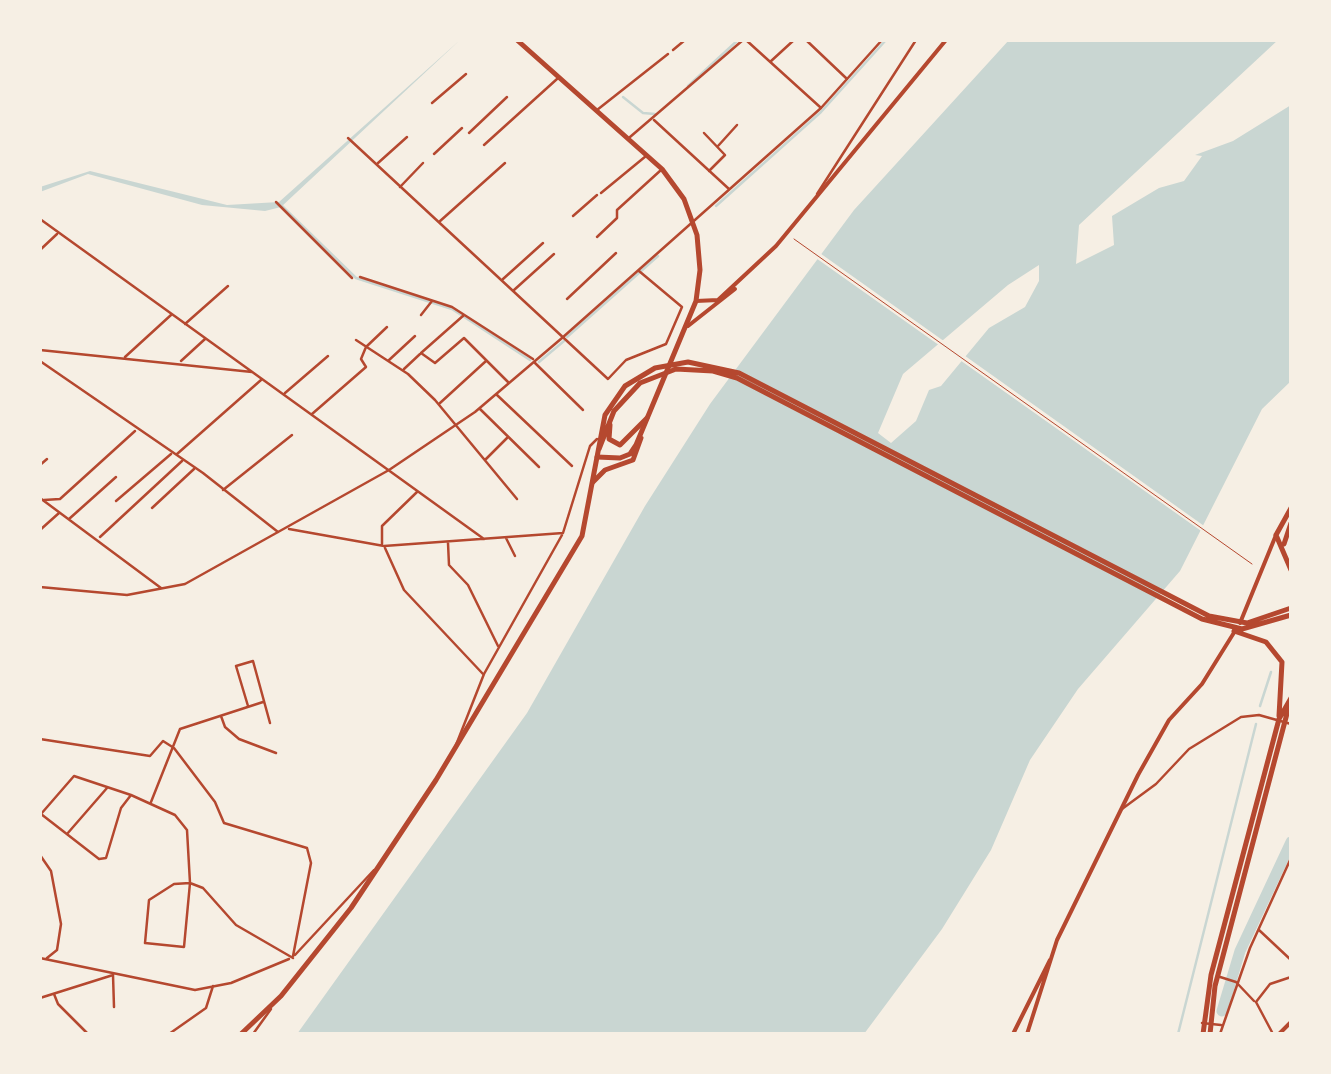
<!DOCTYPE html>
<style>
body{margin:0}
#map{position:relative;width:1331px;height:1074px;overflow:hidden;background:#f6efe4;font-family:"Fira Sans Condensed",sans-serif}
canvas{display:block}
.frame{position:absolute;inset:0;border:42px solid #f6efe4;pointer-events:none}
</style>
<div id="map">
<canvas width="1331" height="1074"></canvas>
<div class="frame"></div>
</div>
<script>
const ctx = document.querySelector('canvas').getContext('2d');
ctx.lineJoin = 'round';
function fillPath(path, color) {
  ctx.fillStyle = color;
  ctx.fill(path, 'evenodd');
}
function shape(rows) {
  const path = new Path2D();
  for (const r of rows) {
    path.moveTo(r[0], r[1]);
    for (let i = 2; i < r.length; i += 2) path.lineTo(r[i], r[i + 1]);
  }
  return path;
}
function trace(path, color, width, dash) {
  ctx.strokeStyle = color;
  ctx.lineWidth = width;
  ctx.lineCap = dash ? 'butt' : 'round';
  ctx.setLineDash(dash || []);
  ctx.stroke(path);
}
const water = shape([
 [460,40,281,207,265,211,202,205,88,174,40,192,40,187,90,171,227,205,279,202],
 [1009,40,1278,40,1079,225,1076,264,1114,245,1112,216,1159,188,1184,181,1202,156,1195,155,1233,141,1291,105,1291,381,1262,409,1180,571,1078,689,1030,760,991,850,942,929,864,1034,297,1034,527,713,645,506,710,404,854,210],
 [1039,265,1039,281,1025,307,989,328,941,386,929,390,916,421,891,443,878,433,903,374,1008,285]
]);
const pier = shape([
 [817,251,948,344,943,348,813,256],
 [961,353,1207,528,1204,533,957,358]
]);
const stream = shape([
 [688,86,738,40],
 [623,97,643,113,655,114],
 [281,205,356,278,452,309,530,360],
 [716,206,821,112,886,40],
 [567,337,658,256],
 [539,362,564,341],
 [1260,706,1271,672],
 [1178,1034,1256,724]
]);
const river = shape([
 [1222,1011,1240,951,1291,842]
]);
const path = shape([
 [794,239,1252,564]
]);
const minor = shape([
 [746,40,820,107],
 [806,40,846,78],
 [673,50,685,40],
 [770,62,794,40],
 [432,103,466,74],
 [597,110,668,54],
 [654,120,729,189],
 [469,133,507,97],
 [704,133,725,155,709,171],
 [630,137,743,40],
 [348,138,608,379,626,360,666,344,682,307,639,271],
 [484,145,557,79],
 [718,146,737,125],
 [434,154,462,128],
 [378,163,407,137],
 [400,187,423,163],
 [601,193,646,156],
 [817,194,916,40],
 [276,202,352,278],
 [573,216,597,195],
 [40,219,484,539],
 [439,222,505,163],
 [597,237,617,218,617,210,661,170],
 [40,250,57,234],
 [360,277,452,307,533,359],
 [503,279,543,243],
 [514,290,554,254],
 [567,299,616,253],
 [421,315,432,301],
 [464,315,421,353,435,363,464,338,508,382],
 [185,324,228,286],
 [356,340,408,374,435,400,517,499],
 [40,350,252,372],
 [125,357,171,315],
 [40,361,203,473,278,532],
 [181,361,205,339],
 [388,361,415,336],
 [535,363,583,410],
 [404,369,420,354],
 [285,393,328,356],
 [497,395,572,466],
 [440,403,486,361],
 [480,409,539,467],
 [312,414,366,367,361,359,366,347,387,327],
 [177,454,261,380],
 [485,460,507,438],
 [40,465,47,459],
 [223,490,292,435],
 [40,498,161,588],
 [44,500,60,499,135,431],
 [116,501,171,454],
 [152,508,194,469],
 [69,519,116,477],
 [289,529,384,546,563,533,590,446,597,439],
 [40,530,59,513],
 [100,537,182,461],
 [506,538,515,556],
 [448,543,449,565,468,585,498,646],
 [382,544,382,526,417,492],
 [385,548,404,590,483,674],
 [40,587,127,595,185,584,389,470,475,412,562,338,821,108,882,40],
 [248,706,236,666,253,661,270,723],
 [221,716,225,727,239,739,276,753],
 [40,739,150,756,163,741,174,748,215,802,224,823,307,848,311,863,293,956],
 [456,745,484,674,562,535],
 [131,795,121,808,106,858,99,859,41,814,74,776,131,795,175,815,187,830,190,883,203,888,236,925,293,958],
 [151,802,180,729,263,702],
 [1122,809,1156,784,1189,749,1241,717,1259,715,1291,724],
 [67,834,107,788],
 [40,855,51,871,61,924,57,950,47,958],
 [190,883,184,947,145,943,149,900,174,884,190,883],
 [1259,930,1291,960],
 [295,955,374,870],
 [40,958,195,990,231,983,289,959],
 [1217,976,1236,982,1254,1001],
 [54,994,58,1004,88,1034],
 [40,998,113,975,114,1007],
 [1202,1023,1221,1025],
 [169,1034,206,1008,213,986],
 [253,1034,271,1009],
 [1220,1034,1250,948,1291,858],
 [1273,1034,1256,1002,1270,984,1291,977]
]);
const tertiary = shape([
 [696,301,718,300,776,246,946,40],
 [688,326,735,289],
 [1240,623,1276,535],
 [1013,1034,1050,960],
 [1027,1034,1057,940,1138,775,1169,720,1202,684,1235,631],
 [1279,1034,1291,1022]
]);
const primary = shape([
 [517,40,662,169,684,199,697,235,700,270,696,301,636,445,630,454,620,458,597,457],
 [593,482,605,470,633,460,641,438]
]);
const trunk = shape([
 [610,425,609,439,620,445,647,418],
 [599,449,614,411,640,383,676,369,713,371,737,378,1202,619,1242,629,1291,615],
 [1276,535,1291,570],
 [1276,535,1291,508],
 [1284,544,1291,523],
 [1234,631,1266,642,1282,662,1279,716],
 [241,1034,281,996,351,908,436,780,582,536,605,415,625,386,655,368,688,362,739,373,1209,616,1247,623,1291,608],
 [1203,1034,1211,975,1279,719,1291,698],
 [1210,1034,1215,986,1289,706]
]);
fillPath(water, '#c9d6d2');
fillPath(pier, '#f6efe4');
trace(stream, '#c9d6d2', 2.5);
trace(river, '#c9d6d2', 11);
trace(path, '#b5482f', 1);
trace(minor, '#b5482f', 2.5);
trace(tertiary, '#b5482f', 4);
trace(primary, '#b5482f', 5);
trace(trunk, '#b5482f', 5);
</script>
